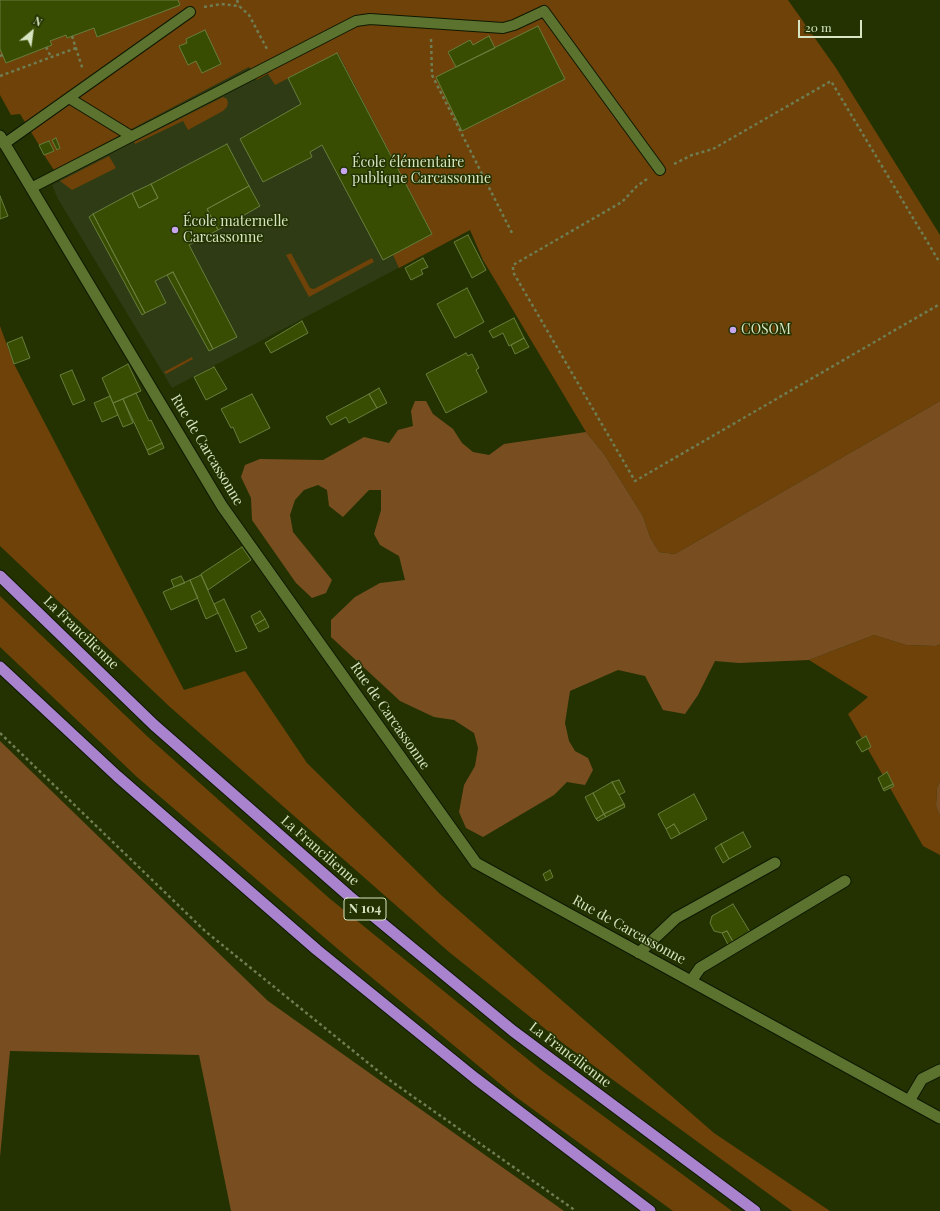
<!DOCTYPE html>
<meta charset="utf-8">
<style>
body{margin:0}
#map{position:relative;width:940px;height:1211px;overflow:hidden;background:#233200;font-family:"Playfair Display",serif}
canvas{display:block}
.north{position:absolute;left:12px;top:12px;width:40px;height:40px;-webkit-text-stroke:3px #233200;paint-order:stroke;rotate:29deg;font-size:11px;font-weight:700;line-height:16px;text-align:center;color:#d7e5c2}
.north::after{content:'';display:block;margin:auto;width:14px;height:18px;background:#d7e5c2;clip-path:polygon(50% 0,100% 100%,50% 72%,0 100%)}
.scale{position:absolute;left:798px;top:20px;width:64px;height:18px;box-sizing:border-box;border:2px solid #d7e5c2;border-top:0;padding-left:5px;font-size:12px;line-height:14px;white-space:nowrap;color:#d7e5c2;-webkit-text-stroke:3px #233200;paint-order:stroke}
</style>
<div id="map">
<canvas width="940" height="1211"></canvas>
<div class="north">N</div>
<div class="scale">20 m</div>
</div>
<script>
const ctx = document.querySelector('canvas').getContext('2d');
ctx.lineJoin = 'round';
function fillPath(path, color) {
  ctx.fillStyle = color;
  ctx.fill(path, 'evenodd');
}
function shape(rows) {
  const path = new Path2D();
  for (const r of rows) {
    path.moveTo(r[0], r[1]);
    for (let i = 2; i < r.length; i += 2) path.lineTo(r[i], r[i + 1]);
  }
  return path;
}
function trace(path, color, width, dash) {
  ctx.strokeStyle = color;
  ctx.lineWidth = width;
  ctx.lineCap = dash ? 'butt' : 'round';
  ctx.setLineDash(dash || []);
  ctx.stroke(path);
}
function drawText(font, color, halo, rows, align = 'center') {
  ctx.font = font + ' "Playfair Display",serif';
  ctx.lineWidth = 3;
  ctx.setLineDash([]);
  ctx.textBaseline = 'middle';
  ctx.strokeStyle = halo;
  ctx.fillStyle = color;
  for (const [text, x, y, turn = 0] of rows) {
    ctx.save();
    ctx.translate(x, y);
    ctx.rotate((+turn || 0) * Math.PI / 180);
    ctx.textAlign = isNaN(turn) ? turn : align;
    if (halo) ctx.strokeText(text, 0, 0);
    ctx.fillText(text, 0, 0);
    ctx.restore();
  }
}
const built = shape([
 [364,25,470,230,172,388,58,199,52,185,60,181,54,170,249,67,258,80]
]);
const green = shape([
 [0,0,788,0,836,68,940,235,940,401,675,554,659,552,650,537,643,516,604,454,586,432,483,260,470,230,399,268,393,255,432,234,338,53,275,85,268,74,257,80,249,67,54,170,44,155,54,151,50,141,39,145,20,114,11,115,0,95],
 [223,97,227,99,228,103,227,107,223,111,188,130,183,121,135,144,134,142],
 [109,156,116,168,72,190,60,181],
 [291,253,310,288,314,289,372,258,374,262,309,297,286,255],
 [0,326,14,364,184,690,245,671,307,763,441,895,714,1133,830,1211,792,1211,564,1044,449,952,170,707,0,546],
 [192,357,193,359,166,374,164,372],
 [0,596,148,737,329,898,541,1070,732,1211,673,1211,516,1097,353,962,137,777,0,647],
 [874,635,906,645,936,646,940,644,940,781,937,788,936,806,940,816,940,855,923,846,848,714,868,697,809,660]
]);
const forest = shape([
 [415,401,426,401,433,414,453,429,462,443,473,452,489,455,504,444,586,432,604,454,643,516,650,537,659,552,675,554,940,401,940,644,936,646,906,645,874,635,809,660,739,663,715,661,698,695,685,714,663,710,645,676,618,670,570,691,565,723,569,741,575,751,588,758,593,770,585,785,567,782,554,795,483,837,466,828,459,812,464,785,475,766,478,748,474,733,454,720,434,717,400,701,331,637,331,620,355,597,380,583,405,580,399,556,380,545,374,534,381,510,381,490,369,490,343,517,329,506,327,490,318,485,304,490,295,500,290,515,293,532,332,580,326,593,312,598,296,583,252,520,251,498,241,477,245,465,260,459,323,460,364,437,389,443,398,430,413,426,411,411],
 [0,741,268,1001,564,1211,231,1211,199,1055,10,1051,0,1157],
 [940,781,940,816,936,806,937,788]
]);
const building = shape([
 [0,0,178,0,180,5,97,37,94,28,67,38,66,35,50,41,52,45,6,63,0,49,0,0],
 [538,26,565,79,462,131,436,77,538,26],
 [205,30,221,64,202,73,196,61,188,65,179,46,187,43,186,39,205,30],
 [489,36,495,48,456,67,448,52,470,40,473,45,489,36],
 [337,53,432,234,383,260,322,145,310,152,312,157,263,182,240,139,301,104,288,78,337,53],
 [56,138,60,148,57,150,52,140,56,138],
 [49,141,54,151,44,155,39,145,49,141],
 [227,144,249,186,207,209,218,230,189,245,237,337,213,349,173,272,155,281,166,303,145,313,93,214,132,193,139,208,158,198,151,184,227,144],
 [151,184,158,198,139,208,132,193,151,184],
 [249,186,260,206,218,230,207,209,249,186],
 [0,196,8,216,0,219,0,196],
 [93,214,145,313,142,315,89,217,93,214],
 [468,235,486,270,472,278,454,242,468,235],
 [423,258,428,267,421,270,423,274,411,280,405,268,423,258],
 [173,272,213,349,209,351,167,275,173,272],
 [467,288,484,322,455,338,437,304,467,288],
 [514,318,524,338,509,346,503,333,493,338,489,331,514,318],
 [302,321,308,333,271,353,265,343,302,321],
 [22,337,30,358,14,364,7,343,22,337],
 [524,338,529,347,515,354,511,345,524,338],
 [466,353,468,356,472,354,479,368,476,370,487,392,446,413,426,374,466,353],
 [128,364,141,391,113,403,102,378,128,364],
 [214,367,227,389,206,400,194,377,214,367],
 [72,370,85,400,73,405,60,375,72,370],
 [379,388,387,403,377,408,369,394,379,388],
 [136,393,149,421,151,420,162,443,147,450,123,399,136,393],
 [252,394,270,428,240,443,233,427,231,428,221,409,252,394],
 [369,394,377,408,349,423,346,417,331,425,326,417,369,394],
 [110,396,118,415,102,422,94,403,110,396],
 [123,399,133,423,123,427,113,403,123,399],
 [162,443,164,448,149,455,147,450,162,443],
 [242,547,251,560,208,590,201,574,242,547],
 [201,575,218,613,206,619,190,580,201,575],
 [181,576,185,583,174,587,171,580,181,576],
 [190,580,198,598,171,610,163,592,190,580],
 [224,599,247,648,236,652,214,604,224,599],
 [260,611,265,619,255,625,251,616,260,611],
 [265,619,269,627,259,632,255,625,265,619],
 [866,736,871,747,862,752,856,742,866,736],
 [887,772,893,784,883,789,878,778,887,772],
 [619,780,625,792,619,795,612,782,619,780],
 [612,782,624,804,604,814,593,793,612,782],
 [893,784,894,786,884,791,883,789,893,784],
 [593,793,604,814,596,819,585,797,593,793],
 [694,794,707,819,680,834,674,824,666,829,658,814,694,794],
 [624,804,625,807,606,817,604,814,624,804],
 [604,814,606,817,598,821,596,819,604,814],
 [674,824,680,834,671,839,666,829,674,824],
 [743,832,751,847,729,859,721,844,743,832],
 [721,844,729,859,723,863,715,848,721,844],
 [550,870,553,877,546,881,543,874,550,870],
 [733,904,753,937,736,947,727,931,722,933,714,931,710,923,712,916,733,904],
 [727,931,736,947,731,950,722,933,727,931]
]);
const path = shape([
 [237,0,239,6],
 [204,7,221,4,239,6,249,15,267,49],
 [72,36,83,70],
 [431,39,432,75,513,235],
 [46,47,51,57],
 [0,56,3,55],
 [0,76,76,48],
 [674,164,692,155,713,149,831,81,940,263],
 [647,179,637,186,622,202,513,265,513,272,635,481,940,304],
 [0,733,205,931,388,1079,576,1211]
]);
const service = shape([
 [69,98,131,136],
 [4,144,190,12],
 [31,188,356,21,370,19,503,28,514,25,544,11,660,170]
]);
const minor = shape([
 [0,136,222,506,476,863,940,1118],
 [639,953,676,918,775,863],
 [691,981,700,968,845,881],
 [909,1101,922,1079,940,1070]
]);
const trunk = shape([
 [0,576,154,725,349,896,513,1031,755,1211],
 [0,667,117,776,317,950,475,1078,650,1211]
]);
const markers = [
 [344,171,4,"#c7a6ef"],
 [175,230,4,"#c7a6ef"],
 [733,330,4,"#c7a6ef"]
];
const shields = [
 [365,909,42]
];
const shieldNames = [
 ["N 104",365,909]
];
const poiNames = [
 ["École élémentaire",352,163],
 ["publique Carcassonne",352,179],
 ["École maternelle",183,222],
 ["Carcassonne",183,238],
 ["COSOM",741,330]
];
const streetNames = [
 ["Rue de Carcassonne",207,450,59],
 ["La Francilienne",81,633,44],
 ["Rue de Carcassonne",390,716,55],
 ["La Francilienne",320,851,41],
 ["Rue de Carcassonne",629,930,29],
 ["La Francilienne",570,1055,37]
];
fillPath(built, '#2e3b14');
fillPath(green, '#6e4209');
fillPath(forest, '#784e21');
fillPath(building, '#394d02');
trace(building, '#677e3c', 1);
trace(service, '#0e1800', 12);
trace(minor, '#0e1800', 13);
trace(trunk, '#0e1800', 13);
trace(path, '#6f7d52', 2.5, [3, 3]);
trace(service, '#5c7330', 10);
trace(minor, '#5c7330', 11);
trace(trunk, '#aa83cf', 11);
for (const [x, y, r, color] of markers) {
  const dot = new Path2D();
  dot.arc(x, y, r, 0, 2 * Math.PI);
  ctx.fillStyle = color;
  ctx.fill(dot);
  trace(dot, '#233200', 1.5);
}
for (const [x, y, w] of shields) {
  const box = new Path2D();
  box.roundRect(x - w / 2, y - 11, w, 22, 3);
  ctx.fillStyle = '#233200';
  ctx.fill(box);
  trace(box, '#d7e5c2', 1);
}
drawText('bold 13px', '#d7e5c2', null, shieldNames);
drawText('14px', '#d7e5c2', '#233200', poiNames, 'left');
drawText('14px', '#d7e5c2', '#233200', streetNames);
</script>
